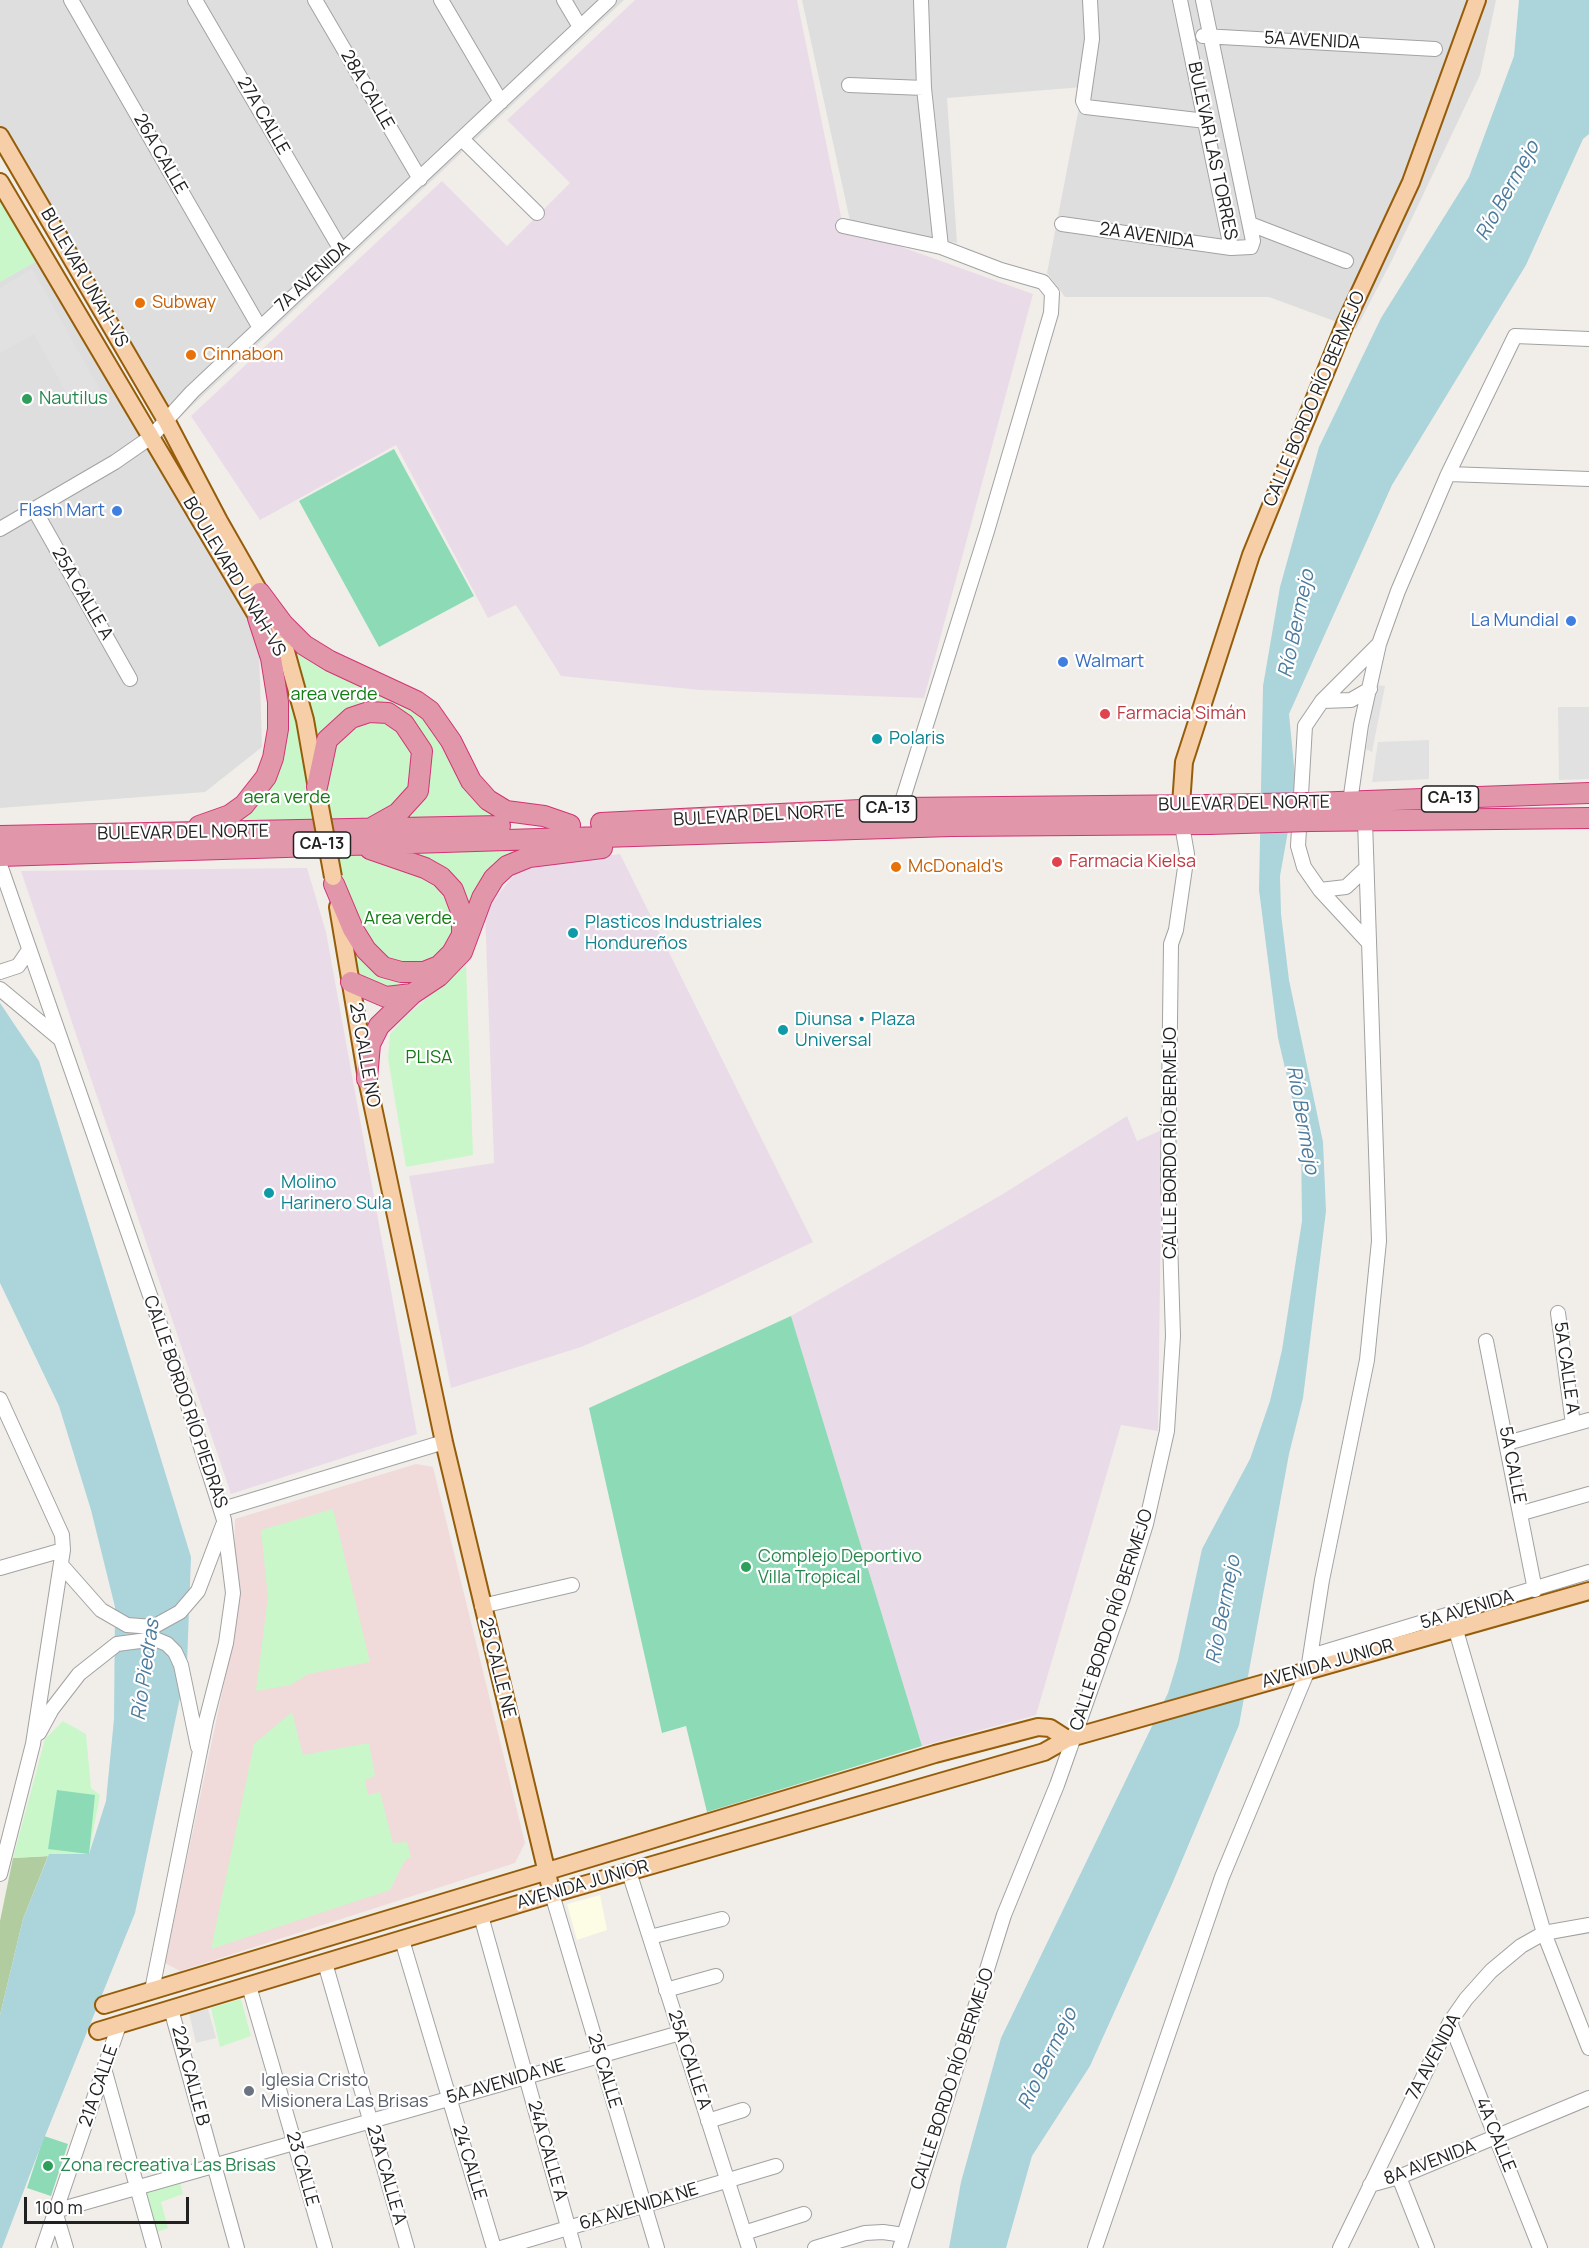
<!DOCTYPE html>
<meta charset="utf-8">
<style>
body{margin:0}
#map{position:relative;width:1589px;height:2248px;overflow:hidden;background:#f1eee9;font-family:Manrope,sans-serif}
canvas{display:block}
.scale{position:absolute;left:24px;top:2197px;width:165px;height:27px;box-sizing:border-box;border:3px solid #212121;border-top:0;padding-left:8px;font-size:18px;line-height:21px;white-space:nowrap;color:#212121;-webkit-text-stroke:4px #fff;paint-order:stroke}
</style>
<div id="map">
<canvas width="1589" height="2248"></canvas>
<div class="scale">100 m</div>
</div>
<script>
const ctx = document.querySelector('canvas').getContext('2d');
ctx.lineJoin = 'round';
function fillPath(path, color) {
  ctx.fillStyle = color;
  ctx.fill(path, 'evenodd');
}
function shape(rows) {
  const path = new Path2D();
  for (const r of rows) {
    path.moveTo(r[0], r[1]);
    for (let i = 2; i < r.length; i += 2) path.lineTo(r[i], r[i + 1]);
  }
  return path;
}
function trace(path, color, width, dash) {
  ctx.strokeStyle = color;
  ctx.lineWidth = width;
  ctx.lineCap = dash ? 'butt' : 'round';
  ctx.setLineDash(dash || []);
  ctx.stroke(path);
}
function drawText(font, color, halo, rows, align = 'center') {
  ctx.font = font + ' Manrope,sans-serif';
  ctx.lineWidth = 4.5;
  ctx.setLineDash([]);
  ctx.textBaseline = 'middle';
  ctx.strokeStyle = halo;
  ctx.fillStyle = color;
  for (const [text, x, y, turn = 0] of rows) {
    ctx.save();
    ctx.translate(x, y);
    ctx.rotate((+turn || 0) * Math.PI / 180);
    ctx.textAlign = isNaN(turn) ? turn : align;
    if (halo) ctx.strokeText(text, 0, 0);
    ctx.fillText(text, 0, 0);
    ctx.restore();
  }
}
const residential = shape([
 [0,0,624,0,176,421,165,412,0,128],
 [802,0,1496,0,1480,75,1393,258,1356,329,1269,297,1065,297,1047,273,1083,87,947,98,957,243,850,221],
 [0,180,258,618,262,747,205,792,0,808]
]);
const commercial = shape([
 [416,1464,433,1467,525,1843,515,1863,180,1971,165,1963,232,1646,235,1519]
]);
const industrial = shape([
 [635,0,797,0,843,226,1033,294,924,698,700,690,561,676,516,605,488,618,396,445,260,520,191,416,442,181,507,246,570,183,507,120],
 [620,854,813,1242,698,1297,581,1347,451,1388,409,1176,494,1163,485,911,518,870],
 [307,868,326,932,417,1434,231,1494,21,871],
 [1127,1116,1137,1141,1162,1130,1158,1431,1121,1425,1036,1715,922,1746,791,1316,1003,1194]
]);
const education = shape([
 [600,1895,607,1930,577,1940,567,1904]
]);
const forest = shape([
 [48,1856,23,1919,0,2015,0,1921,13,1858]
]);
const park = shape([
 [0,182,44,257,0,282],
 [291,641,430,718,468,785,530,818,395,821,427,752,366,708,317,752,308,696],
 [278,665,296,716,315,822,225,822,268,786],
 [386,718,416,750,413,788,373,822,331,821,323,777,326,757,353,722],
 [593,844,502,864,469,926,456,886,393,853],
 [338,855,360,855,401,865,449,893,457,932,438,959,400,967,369,946,343,893],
 [349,930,363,954,423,976,410,990,387,993,357,981],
 [466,965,473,1155,406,1167,388,1058,390,1034,407,1015],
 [333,1509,370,1662,308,1674,291,1685,256,1691,268,1597,261,1530],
 [292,1712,303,1755,369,1743,375,1776,365,1780,368,1795,380,1792,393,1843,407,1842,411,1857,405,1860,390,1890,211,1949,254,1744],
 [63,1721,86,1734,91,1788,100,1795,89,1854,13,1858,45,1739],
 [241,1999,251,2036,220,2047,211,2008],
 [180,2182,183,2194,161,2202,168,2228,152,2234,140,2193]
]);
const pitch = shape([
 [394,449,474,596,379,647,299,501],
 [791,1316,922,1746,707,1812,686,1726,662,1733,589,1408],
 [57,1790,95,1795,89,1854,48,1849],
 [44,2136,68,2144,51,2196,27,2188]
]);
const parking = shape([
 [32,269,102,393,75,409,34,334,0,353,0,288],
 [1376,685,1385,686,1372,752,1366,749],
 [1558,707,1589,707,1589,779,1559,780],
 [1429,740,1429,779,1372,782,1378,742],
 [208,2009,216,2038,196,2043,189,2013]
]);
const water = shape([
 [1519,0,1589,0,1589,134,1583,139,1526,265,1392,485,1289,714,1296,786,1280,876,1281,914,1289,980,1323,1142,1326,1211,1303,1398,1289,1454,1239,1725,1172,1884,1090,2066,1032,2156,1006,2248,949,2248,961,2182,1001,2038,1168,1693,1178,1660,1202,1549,1250,1459,1270,1401,1282,1350,1302,1221,1301,1137,1278,1038,1259,890,1263,686,1280,587,1319,447,1381,318,1469,177,1514,56],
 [0,1003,39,1061,191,1557,187,1664,135,1913,35,2161,2,2248,0,2248,0,2015,23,1919,49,1854,89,1854,106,1801,114,1719,115,1607,91,1510,59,1406,0,1283]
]);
const minor = shape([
 [71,0,260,328],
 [195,0,341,250],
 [315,0,420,179],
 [441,0,501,102],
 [564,0,580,27],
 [921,0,924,88,941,247],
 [1090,0,1092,39,1083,101,1086,107,1206,121],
 [1180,0,1231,248],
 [1203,36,1435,49],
 [849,85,924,88],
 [462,139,537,213],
 [1062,224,1231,248,1251,247,1253,241,1203,0],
 [1250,224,1346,261],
 [843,226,941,247,1001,270,1043,282,1052,293,1051,313,987,531,900,808],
 [1448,474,1589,479],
 [34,509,130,679],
 [0,529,115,462,151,437,192,392,609,0],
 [1322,701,1351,700,1370,689],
 [1350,802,1361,725,1379,644,1398,591,1448,474,1515,336,1589,339],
 [0,865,183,1390,224,1520,233,1593,226,1643,206,1721,152,1990],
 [1320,890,1346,887,1365,869],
 [1369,943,1320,890,1304,867,1298,846,1305,726,1322,701,1378,645],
 [0,972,18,966,29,950],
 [0,989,59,1038],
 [1558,1313,1573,1424],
 [1486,1341,1535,1590],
 [0,1399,62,1535,63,1550,33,1744,0,1874],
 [1507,1443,1589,1420],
 [223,1509,444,1442],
 [1522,1513,1589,1494],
 [63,1567,101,1610,127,1625,153,1627,180,1612,198,1591,223,1525],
 [0,1568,63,1550],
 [482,1606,572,1585],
 [1455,1627,1544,1933,1589,2048],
 [1311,1656,1589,1572],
 [39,1733,52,1709,79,1674,117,1644,155,1639,167,1644,175,1652,181,1665,198,1747],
 [629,1872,749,2248],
 [552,1894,657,2248],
 [481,1916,574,2248],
 [650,1937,722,1919],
 [402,1940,494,2248],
 [325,1963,407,2248],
 [249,1986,325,2248],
 [666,1990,716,1976],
 [171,2009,237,2248],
 [1450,2022,1540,2248],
 [105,2072,154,2248],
 [708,2121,743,2110],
 [1399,2177,1427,2248],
 [1370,2185,1399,2177,1589,2098],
 [744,2233,804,2214],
 [43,2248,119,2025],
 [66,2248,55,2211,680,2033],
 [501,2248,776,2166],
 [815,2248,865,2233,883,2232,904,2235],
 [900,2248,1004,1915,1057,1785,1123,1598,1146,1524,1167,1431,1173,1336,1168,1176,1171,944,1176,930,1187,854,1182,825],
 [1095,2248,1222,1877,1308,1670,1322,1580,1367,1360,1379,1241,1365,821],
 [1340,2248,1450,2022,1466,1999,1491,1971,1521,1946,1544,1933,1589,1925]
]);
const major = shape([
 [0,136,167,422,219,521,260,593,285,648,305,720,316,783],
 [0,182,264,628],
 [1181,805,1184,762,1251,555,1345,324,1411,182,1477,0],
 [338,907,367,1079,444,1442,552,1894],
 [104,2005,935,1754,1038,1727,1050,1728,1067,1739],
 [98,2031,552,1894,1044,1752,1067,1739,1589,1591]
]);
const highway = shape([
 [260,593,283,624,304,645,330,661,416,701,430,711,451,741,471,781,488,800,506,811,544,816,570,825],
 [317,787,327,740,351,718,369,712,388,713,404,724,422,751,418,791,398,813,373,827],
 [1311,803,1589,793],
 [1311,821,1589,818],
 [601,823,900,808,1207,805],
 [199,826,230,815,244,805,266,777,273,758,278,729,278,702,271,658,258,618],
 [0,836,500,826],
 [0,856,951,826,1209,824],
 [334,884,353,929,366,950,383,967,401,972,424,972,439,966,452,953,462,935,462,914,453,890,441,877,425,868,370,849],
 [351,982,386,997,412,994],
 [367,1079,370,1044,379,1026,412,994,439,976,462,952,482,898,494,878,507,866,529,857,602,848]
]);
const majorBridge = shape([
 [318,796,333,877]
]);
const highwayBridge = shape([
 [1207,805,1311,803],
 [1209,824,1311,821]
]);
const markers = [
 [140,303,6,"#e8710a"],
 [191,355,6,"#e8710a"],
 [27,399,6,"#2e9e5b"],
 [117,511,6,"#3f7fe0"],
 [1571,621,6,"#3f7fe0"],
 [1063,662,6,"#3f7fe0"],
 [1105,714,6,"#e0444e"],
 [877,739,6,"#0f9aa8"],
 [1057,862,6,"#e0444e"],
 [896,867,6,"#e8710a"],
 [573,933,6,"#0f9aa8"],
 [783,1030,6,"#0f9aa8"],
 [269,1193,6,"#0f9aa8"],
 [746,1567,6,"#2e9e5b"],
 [249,2091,6,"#6b7280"],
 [48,2166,6,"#2e9e5b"]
];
const shields = [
 [1450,799,57],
 [888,809,57],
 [322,845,57]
];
const shieldNames = [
 ["CA-13",1450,799],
 ["CA-13",888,809],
 ["CA-13",322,845]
];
const streetNames = [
 ["5A AVENIDA",1312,41,3],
 ["28A CALLE",367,90,60],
 ["27A CALLE",263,116,60],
 ["BULEVAR LAS TORRES",1212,151,78],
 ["26A CALLE",160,154,60],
 ["2A AVENIDA",1147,236,8],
 ["7A AVENIDA",313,277,-43],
 ["BULEVAR UNAH-VS",84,278,60],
 ["CALLE BORDO RÍO BERMEJO",1315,399,-67],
 ["BOULEVARD UNAH-VS",234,577,59],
 ["25A CALLE A",82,594,60],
 ["BULEVAR DEL NORTE",1244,804,-1],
 ["BULEVAR DEL NORTE",759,816,-3],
 ["BULEVAR DEL NORTE",183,833,-1],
 ["25 CALLE NO",364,1055,80],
 ["CALLE BORDO RÍO BERMEJO",1171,1143,-90],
 ["5A CALLE A",1566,1368,82],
 ["CALLE BORDO RÍO PIEDRAS",185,1402,71],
 ["5A CALLE",1512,1465,79],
 ["5A AVENIDA",1467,1610,-17],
 ["CALLE BORDO RÍO BERMEJO",1112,1620,-72],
 ["AVENIDA JUNIOR",1328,1664,-16],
 ["25 CALLE NE",497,1668,76],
 ["AVENIDA JUNIOR",583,1885,-16],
 ["7A AVENIDA",1434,2057,-62],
 ["25A CALLE A",689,2060,72],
 ["25 CALLE",604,2071,73],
 ["22A CALLE B",190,2076,75],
 ["CALLE BORDO RÍO BERMEJO",953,2079,-72],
 ["5A AVENIDA NE",506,2082,-16],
 ["21A CALLE",99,2086,-71],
 ["4A CALLE",1495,2135,68],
 ["24A CALLE A",547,2151,74],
 ["24 CALLE",469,2163,73],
 ["8A AVENIDA",1430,2163,-21],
 ["23 CALLE",302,2169,74],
 ["23A CALLE A",386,2175,74],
 ["6A AVENIDA NE",639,2207,-17]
];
const foodNames = [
 ["Subway",152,303],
 ["Cinnabon",203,355],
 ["McDonald's",908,867]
];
const leisureNames = [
 ["Nautilus",39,399],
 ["Complejo Deportivo",758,1557],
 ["Villa Tropical",758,1578],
 ["Zona recreativa Las Brisas",60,2166]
];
const shopNames = [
 ["Flash Mart",105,511],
 ["La Mundial",1559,621],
 ["Walmart",1075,662,"left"]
];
const parkNames = [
 ["area verde",334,695],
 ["aera verde",287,798],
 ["Area verde.",410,919],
 ["PLISA",429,1058]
];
const healthNames = [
 ["Farmacia Simán",1117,714],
 ["Farmacia Kielsa",1069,862]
];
const cultureNames = [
 ["Polaris",889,739],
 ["Plasticos Industriales",585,923],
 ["Hondureños",585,944],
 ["Diunsa • Plaza",795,1020],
 ["Universal",795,1041],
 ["Molino",281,1183],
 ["Harinero Sula",281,1204]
];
const worshipNames = [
 ["Iglesia Cristo",261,2081],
 ["Misionera Las Brisas",261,2102]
];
const waterNames = [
 ["Río Bermejo",1508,191,-61],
 ["Río Bermejo",1297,624,-78],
 ["Río Bermejo",1302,1120,80],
 ["Río Bermejo",1224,1610,-79],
 ["Río Piedras",146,1670,-82],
 ["Río Bermejo",1048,2059,-64]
];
fillPath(residential, '#dfdede');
fillPath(commercial, '#f0dada');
fillPath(industrial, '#e9dbe8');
fillPath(education, '#fdfce5');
fillPath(forest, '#b1cda0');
fillPath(park, '#caf7ca');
fillPath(pitch, '#8cdab6');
fillPath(parking, '#e1e1e1');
fillPath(water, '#acd4db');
trace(minor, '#a2a2a2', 16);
trace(major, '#955d0a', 20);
trace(highway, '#d13475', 22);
trace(minor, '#fff', 14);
trace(major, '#f6cfa8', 16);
trace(highway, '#e296aa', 20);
trace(majorBridge, '#955d0a', 20, []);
trace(highwayBridge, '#d13475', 22, []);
trace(majorBridge, '#f6cfa8', 16);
trace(highwayBridge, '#e296aa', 20);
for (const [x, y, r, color] of markers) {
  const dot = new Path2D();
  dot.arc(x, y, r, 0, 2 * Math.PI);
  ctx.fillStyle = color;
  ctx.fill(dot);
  trace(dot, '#fff', 2);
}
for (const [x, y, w] of shields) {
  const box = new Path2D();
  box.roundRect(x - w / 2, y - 13, w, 26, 4.5);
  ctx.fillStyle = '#fff';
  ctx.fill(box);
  trace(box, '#212121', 1.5);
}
drawText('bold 16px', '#212121', null, shieldNames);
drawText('18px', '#212121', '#fff', streetNames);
drawText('18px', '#c56008', '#fff', foodNames, 'left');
drawText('18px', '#27864d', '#fff', leisureNames, 'left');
drawText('18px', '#366cbe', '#fff', shopNames, 'right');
drawText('18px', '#137b14', '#fff', parkNames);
drawText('18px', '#be3a42', '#fff', healthNames, 'left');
drawText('18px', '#0d838f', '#fff', cultureNames, 'left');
drawText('18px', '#5b616d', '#fff', worshipNames, 'left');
drawText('italic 20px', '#4c7a9c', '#fff', waterNames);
</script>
